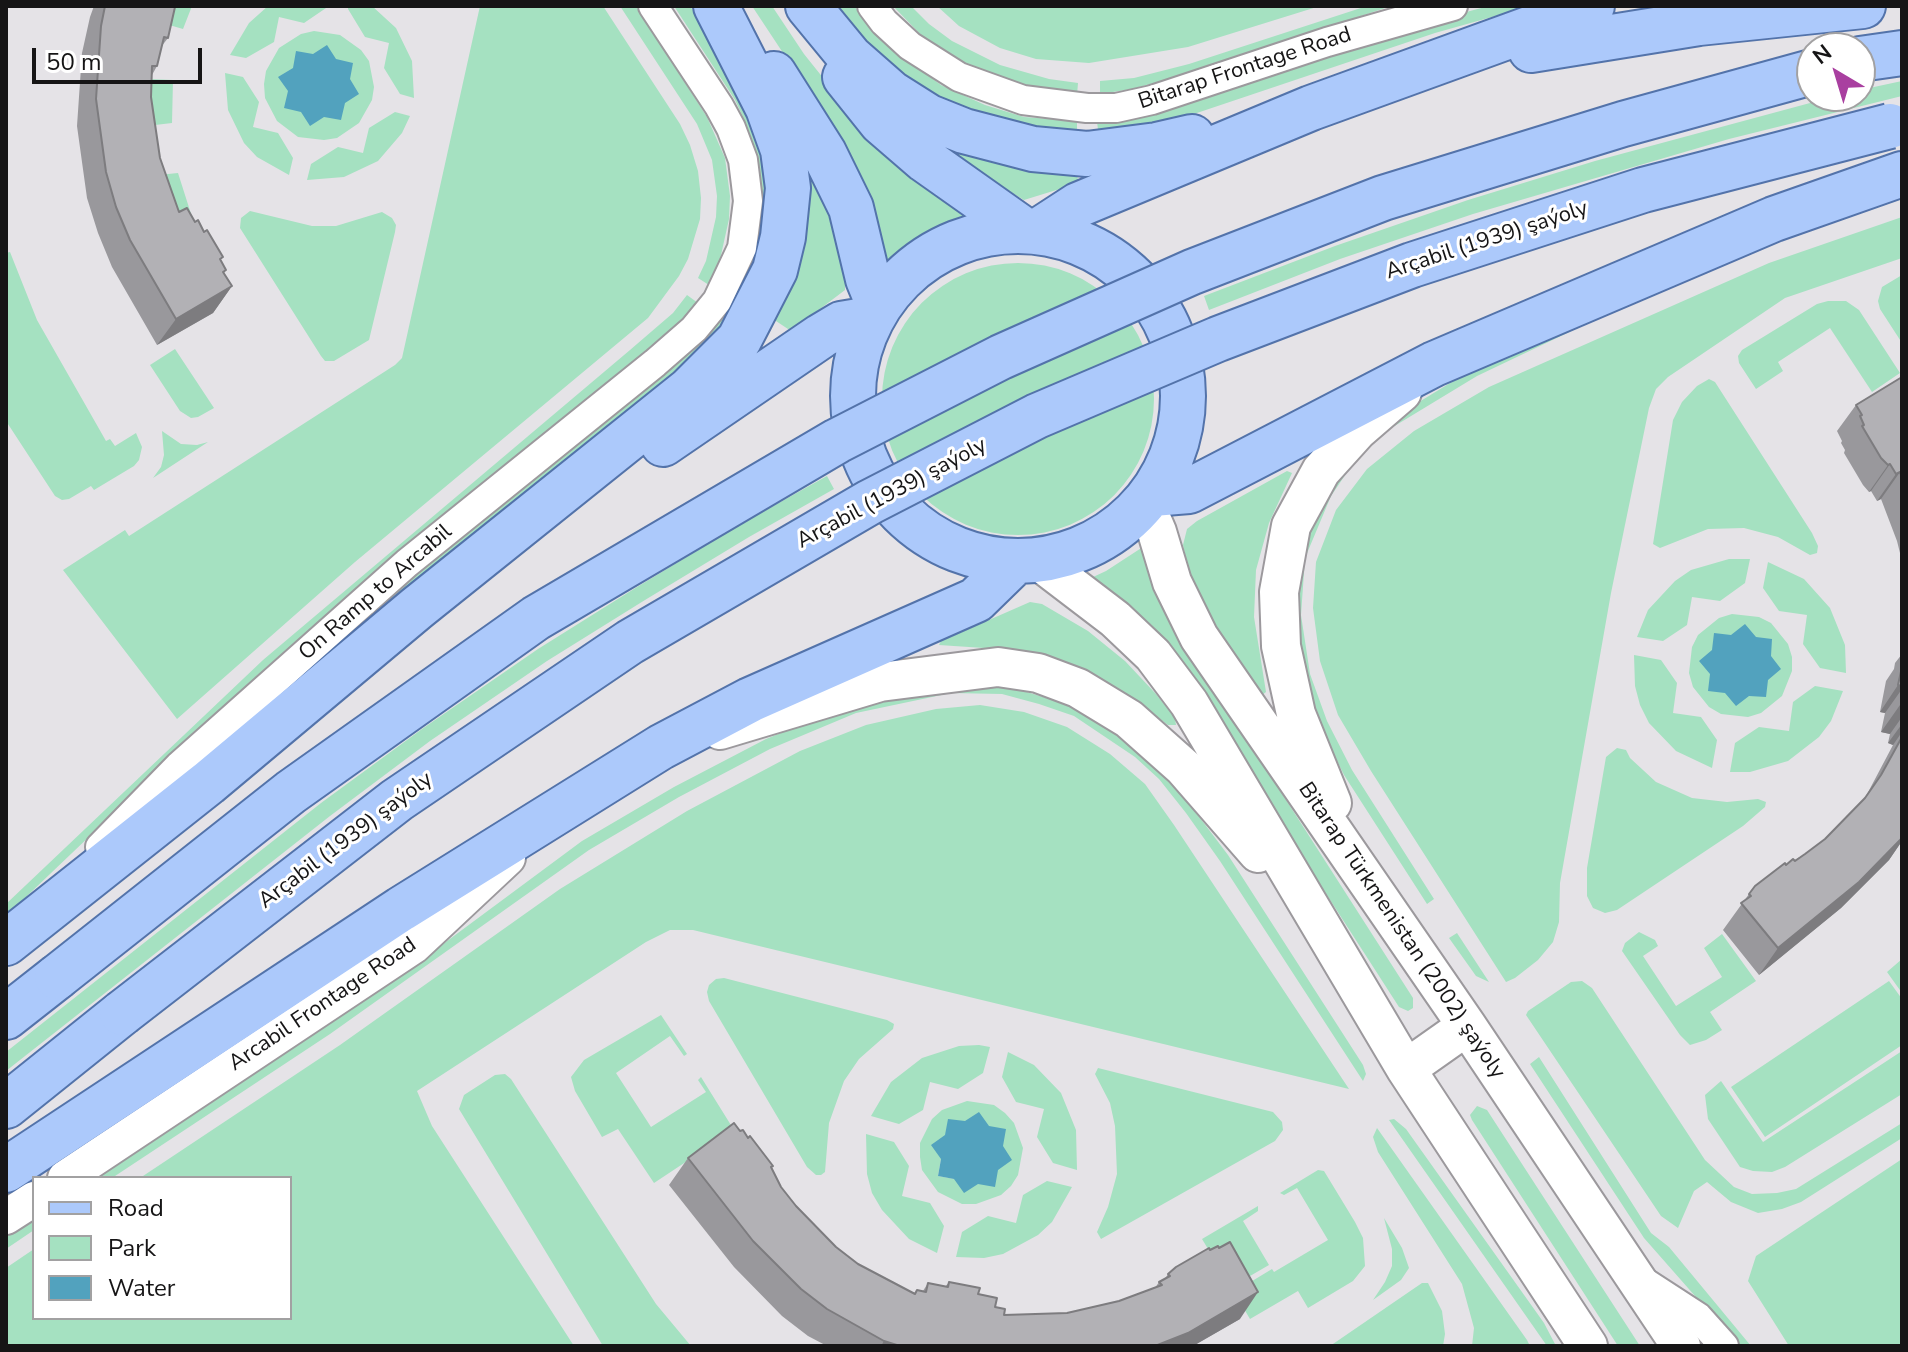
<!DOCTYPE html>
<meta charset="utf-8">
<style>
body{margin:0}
#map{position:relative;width:1908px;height:1352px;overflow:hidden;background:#e5e3e7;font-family:"Nunito Sans",sans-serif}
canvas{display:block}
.frame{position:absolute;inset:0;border:8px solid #161516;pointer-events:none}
.legend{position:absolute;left:32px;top:1176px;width:260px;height:144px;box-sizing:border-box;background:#fff;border:2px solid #a2a1a2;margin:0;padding:10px 14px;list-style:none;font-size:24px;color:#161516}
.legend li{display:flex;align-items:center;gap:16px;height:40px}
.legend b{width:40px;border:2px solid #a2a1a2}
.north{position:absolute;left:1796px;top:32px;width:80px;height:80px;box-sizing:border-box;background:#fff;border:2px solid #a2a1a2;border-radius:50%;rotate:322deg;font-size:22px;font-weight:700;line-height:32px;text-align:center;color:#161516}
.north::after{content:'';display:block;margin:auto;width:28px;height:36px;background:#a93fa0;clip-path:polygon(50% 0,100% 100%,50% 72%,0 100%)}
.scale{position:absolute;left:32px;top:48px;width:170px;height:36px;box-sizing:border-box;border:4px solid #161516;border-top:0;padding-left:10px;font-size:24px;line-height:28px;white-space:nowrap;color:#161516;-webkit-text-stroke:6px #fff;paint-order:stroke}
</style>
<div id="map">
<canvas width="1908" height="1352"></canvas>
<div class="frame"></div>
<ul class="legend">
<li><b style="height:10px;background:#acc9fb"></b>Road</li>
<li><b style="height:22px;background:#a5e1c1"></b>Park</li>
<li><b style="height:22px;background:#52a2be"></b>Water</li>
</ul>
<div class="north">N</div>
<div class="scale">50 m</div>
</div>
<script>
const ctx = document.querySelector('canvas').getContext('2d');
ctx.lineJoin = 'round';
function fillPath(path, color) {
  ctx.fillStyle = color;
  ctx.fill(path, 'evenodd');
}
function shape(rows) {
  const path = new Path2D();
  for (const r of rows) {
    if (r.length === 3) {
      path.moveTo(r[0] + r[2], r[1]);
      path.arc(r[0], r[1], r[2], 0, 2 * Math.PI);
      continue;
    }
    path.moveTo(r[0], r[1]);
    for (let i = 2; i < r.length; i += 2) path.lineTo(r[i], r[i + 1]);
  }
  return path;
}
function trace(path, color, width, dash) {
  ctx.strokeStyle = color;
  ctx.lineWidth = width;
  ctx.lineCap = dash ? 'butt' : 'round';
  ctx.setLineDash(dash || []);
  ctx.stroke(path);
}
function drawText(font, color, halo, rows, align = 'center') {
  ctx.font = font + ' "Nunito Sans",sans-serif';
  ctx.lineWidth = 6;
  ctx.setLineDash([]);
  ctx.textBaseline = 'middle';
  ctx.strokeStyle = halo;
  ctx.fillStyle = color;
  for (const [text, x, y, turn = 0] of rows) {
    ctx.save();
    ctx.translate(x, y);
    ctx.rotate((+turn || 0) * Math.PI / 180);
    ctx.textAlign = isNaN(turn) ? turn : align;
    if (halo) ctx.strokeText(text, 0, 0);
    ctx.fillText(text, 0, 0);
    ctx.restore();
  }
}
const green = shape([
 [163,6,192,6,183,29,159,22],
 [268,6,329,6,304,23,279,17,274,42,246,58,230,55,249,23],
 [348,6,372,6,396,28,412,61,414,98,400,94,384,68,389,43,365,37,348,9],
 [480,6,603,6,680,124,690,145,698,171,701,198,700,219,688,259,679,276,648,318,355,562,177,719,63,570,125,530,129,536,395,365,402,358],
 [620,6,636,6,707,117,725,158,730,196,729,219,719,264,709,285,698,278,706,261,716,217,717,196,712,160,697,124],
 [674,6,690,6,736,74,757,112,773,209,744,304,733,298,752,257,760,208,758,160,743,117,735,100],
 [752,6,772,6,804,54,844,104,981,213,927,233,879,268,826,118],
 [833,6,854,6,887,45,941,85,985,105,1024,117,1077,121,1077,138,977,121,877,59],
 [893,6,911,6,929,24,952,41,1000,65,1049,79,1078,83,1077,95,1023,86,970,66,921,35],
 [937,6,1320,6,1188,47,1089,63,1036,59,1000,48,959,26],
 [1367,6,1391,6,1191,73,1132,89,1100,94,1100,81,1134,78,1189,64],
 [1489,6,1531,6,1435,33,1182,118,1099,137,1097,122,1136,117,1432,21],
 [314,31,340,35,361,50,369,61,374,87,372,100,359,123,337,138,324,140,298,137,277,121,265,98,264,84,266,71,279,48,301,34],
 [225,73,243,77,259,102,253,127,278,133,293,158,289,175,257,157,244,143,228,110],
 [149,79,173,80,172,123,138,127],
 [1902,81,1902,96,1729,139,1473,214,1340,259,1209,310,1204,296,1335,246,1468,200,1595,161,1836,96,1860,96,1860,90],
 [395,112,410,116,402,133,378,161,344,177,307,180,311,164,338,147,363,153,369,128],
 [928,138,1075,168,1079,183,1024,200,967,166],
 [809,156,845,253,845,290,791,331,773,319],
 [178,173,192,217,166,233,148,176],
 [1902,188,1902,199,1758,248,1647,295,1477,376,1388,430,1354,462,1331,496,1305,558,1301,615,1310,674,1327,721,1352,770,1434,899,1427,904,1344,775,1319,725,1301,677,1292,616,1297,557,1322,495,1348,457,1383,424,1473,369,1643,287,1755,237],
 [250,211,312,226,336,226,382,212,392,218,396,225,395,232,369,340,334,361,325,361,321,356,240,228,241,218],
 [1902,217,1902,258,1785,298,1668,377,1656,389,1649,408,1611,593,1560,883,1559,922,1553,942,1538,960,1515,978,1506,982,1371,771,1338,715,1320,661,1313,608,1316,562,1336,510,1367,469,1414,431,1489,387,1769,263],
 [10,252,37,320,106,441,110,439,115,446,136,433,142,447,139,460,134,466,94,490,91,486,69,499,62,500,55,496,6,421,6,253],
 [1018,399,136],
 [1902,275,1902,343,1880,309,1878,301,1882,287],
 [687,295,698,303,683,320,269,665,6,916,6,904,263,660,630,350,673,313],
 [1828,301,1846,301,1859,310,1900,373,1872,392,1830,328,1778,362,1783,371,1756,389,1739,363,1738,356,1742,350,1817,304],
 [723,315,731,320,669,378,360,630,354,632,352,629,355,624],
 [175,349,214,408,198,417,191,418,180,411,150,365],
 [1709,379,1715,382,1812,533,1818,546,1817,553,1810,555,1778,537,1744,528,1708,529,1660,548,1653,544,1673,420,1682,402,1697,386],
 [162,431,181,444,197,445,208,442,153,478,161,467,164,455],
 [1287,471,1292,473,1269,523,1256,570,1254,617,1266,692,1262,695,1220,635,1203,605,1189,572,1183,545,1187,529,1197,521],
 [827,476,834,489,749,537,645,600,547,661,430,741,330,816,6,1071,6,1052,321,803,422,729,538,649,637,587,741,524],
 [1149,543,1179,633,1413,998,1413,1008,1408,1011,1399,1007,1189,681,1078,584,1106,571],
 [1729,559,1750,559,1745,583,1720,601,1692,597,1687,625,1663,641,1637,637,1648,610,1675,581,1691,570],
 [1768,562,1804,579,1830,608,1845,645,1846,673,1820,668,1803,644,1807,615,1779,611,1763,588],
 [1030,602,1042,604,1088,631,1125,661,1156,694,1175,718,1176,725,1168,725,1118,688,1059,661,999,649,939,645,941,641],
 [1732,614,1759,617,1771,623,1788,644,1792,657,1792,671,1782,696,1761,713,1748,717,1721,714,1709,707,1693,687,1689,673,1692,647,1698,635,1719,618],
 [1634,655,1661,660,1677,683,1673,713,1701,717,1717,740,1712,768,1676,751,1649,723,1640,705,1635,686],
 [1004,685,1079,708,1124,736,1166,773,1228,855,1363,1065,1366,1074,1363,1081,1220,861,1186,813,1159,779,1135,757,1074,716,1039,704,1002,694,951,693,856,713,770,749,679,797,589,850,330,1034,112,1178,92,1178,435,950,582,841,674,787,766,739,853,704],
 [1815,686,1843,691,1831,721,1819,737,1788,761,1750,772,1730,772,1735,743,1759,727,1789,731,1793,702],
 [980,705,1024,712,1067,727,1110,754,1145,784,1174,825,1349,1089,693,930,670,930,646,942,417,1091,432,1126,574,1346,6,1346,6,1268,34,1249,34,1318,290,1318,290,1178,140,1178,340,1045,560,889,687,811,800,751,866,725,936,709],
 [1617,748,1626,750,1630,758,1656,782,1692,798,1727,802,1758,799,1766,802,1765,807,1743,826,1617,910,1605,913,1593,908,1587,896,1587,868,1606,757],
 [1639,932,1655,940,1658,946,1643,956,1676,1006,1722,977,1704,948,1722,934,1756,981,1710,1012,1722,1030,1706,1040,1690,1045,1680,1035,1622,951,1625,943],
 [1457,933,1489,982,1476,976,1449,938],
 [1902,959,1902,993,1887,972],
 [724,978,887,1020,894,1024,893,1029,859,1059,844,1081,829,1123,825,1172,821,1175,816,1175,807,1167,709,1001,707,992,709,985,716,979],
 [1582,981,1592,988,1705,1160,1734,1187,1752,1194,1777,1193,1796,1189,1902,1123,1902,1138,1801,1202,1782,1209,1758,1213,1731,1202,1707,1182,1694,1191,1678,1228,1661,1216,1526,1015,1528,1011,1571,982],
 [1889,981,1902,999,1902,1045,1765,1137,1731,1087],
 [661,1015,687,1054,684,1056,670,1036,616,1073,651,1127,706,1092,698,1080,701,1077,734,1130,654,1183,618,1129,602,1137,575,1091,571,1077,584,1060],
 [979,1045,990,1047,983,1073,958,1089,930,1082,923,1110,899,1124,871,1116,891,1082,922,1058,959,1046],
 [1902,1051,1902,1094,1785,1167,1772,1172,1753,1171,1740,1167,1708,1119,1705,1095,1721,1081,1763,1142],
 [1008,1052,1034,1065,1061,1093,1076,1130,1077,1170,1053,1163,1037,1137,1044,1109,1016,1102,1002,1077],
 [1539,1057,1651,1233,1669,1247,1751,1346,1739,1346,1644,1238,1530,1064],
 [1098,1068,1273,1112,1282,1122,1283,1130,1275,1141,1101,1239,1097,1232,1108,1207,1117,1174,1115,1126,1110,1103,1095,1074],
 [505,1074,511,1079,656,1304,691,1346,603,1346,459,1109,464,1095,495,1075],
 [967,1101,994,1105,1005,1113,1014,1123,1023,1148,1018,1175,1011,1186,1001,1195,976,1204,962,1204,938,1192,922,1170,920,1157,920,1143,932,1119,942,1110],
 [941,1159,978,1183,938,1176],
 [1477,1106,1487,1110,1640,1346,1618,1346,1472,1120,1470,1115],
 [1394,1119,1406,1129,1544,1323,1556,1346,1547,1346,1389,1120],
 [1377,1128,1527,1340,1530,1346,1472,1346,1474,1328,1462,1284,1378,1152,1373,1137],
 [866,1134,894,1142,909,1166,902,1196,930,1203,944,1226,937,1253,909,1239,882,1210,872,1193,867,1174],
 [1902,1159,1902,1346,1789,1346,1748,1281,1756,1256],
 [1318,1170,1324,1171,1355,1222,1363,1238,1365,1266,1353,1281,1308,1308,1298,1291,1250,1319,1234,1292,1272,1269,1274,1272,1328,1240,1297,1188,1284,1195,1280,1193],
 [1047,1181,1072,1187,1052,1222,1038,1235,1003,1254,984,1258,956,1257,962,1232,988,1216,1016,1223,1023,1195],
 [1258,1206,1258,1211,1243,1221,1269,1265,1231,1287,1202,1239],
 [34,1216,34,1230,6,1249,6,1235],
 [1384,1218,1402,1248,1409,1268,1401,1280,1373,1300,1385,1282,1392,1266,1392,1249],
 [1422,1283,1428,1283,1442,1311,1445,1334,1443,1346,1330,1346]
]);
const water = shape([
 [327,45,336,59,353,63,350,79,359,94,345,103,341,120,324,117,310,126,301,112,284,108,288,91,278,77,293,68,296,51,313,54],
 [1745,624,1756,637,1772,639,1771,656,1781,669,1768,680,1766,697,1749,696,1736,706,1725,693,1708,691,1710,674,1699,661,1712,650,1714,633,1731,635],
 [979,1112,989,1126,1006,1129,1003,1146,1012,1160,998,1170,995,1187,978,1184,964,1193,954,1179,938,1176,941,1159,931,1145,945,1135,948,1119,965,1121]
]);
const minor = shape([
 [872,6,884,22,910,46,959,77,1023,100,1087,108,1116,108,1152,100,1327,42,1453,6],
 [100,847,179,766,407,563,655,363,694,329,717,301,742,248,748,201,743,160,731,128,719,106,653,6],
 [1641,1280,1698,1317,1724,1346]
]);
const tertiary = shape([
 [65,1178,414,946,508,858],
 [6,1217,34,1199]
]);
const secondary = shape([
 [1145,504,1157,532,1172,582,1199,637,1467,1026,1681,1346],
 [1039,561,1115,619,1153,655,1189,703,1406,1069,1588,1346],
 [720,730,880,682,998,667,1038,673,1078,688,1129,719,1183,767,1258,853],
 [1332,803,1296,714,1281,646,1279,592,1291,526,1321,471,1358,430,1402,392],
 [1406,1069,1467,1026]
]);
const primary = shape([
 [808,6,850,57,891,93,929,117,964,131,1033,149,1087,154,1157,145,1192,137],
 [1531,50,1699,23,1863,6],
 [1860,59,1902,53],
 [774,74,824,153,851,208,868,279,879,306],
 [845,77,881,122,925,160,1024,230],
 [1018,396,165],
 [1038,231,1078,205,1311,108,1592,6],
 [663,444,821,336,841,324,871,319],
 [1152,494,1189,491,1434,364,1774,219,1902,174],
 [6,943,208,783,417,608,689,390,739,340,775,270,783,237,788,188,783,150,768,108,716,6],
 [6,1017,57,977],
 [6,1106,122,1013],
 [6,1170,401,909,661,747,750,700,976,600,1015,562]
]);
const primaryBridge = shape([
 [57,977,291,792,536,618,837,441,1001,357,1192,272,1383,198,1623,124,1812,72],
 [122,1013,397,800,630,642,870,502,1037,416,1218,339,1412,265,1643,190,1890,126]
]);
const wall = shape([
 [94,6,171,6,168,38,161,47,157,66,152,75,151,97,160,158,179,212,195,222,204,232,223,257,220,260,226,270,224,273,232,286,213,313,157,345,112,267,98,233,87,198,77,126,82,53,90,17],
 [1902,377,1902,561,1897,541,1881,499,1877,501,1871,491,1869,492,1863,485,1844,453,1845,450,1841,443,1842,441,1837,431,1856,405],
 [1902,654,1902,841,1889,860,1841,908,1759,975,1723,930,1749,894,1786,865,1805,854,1825,839,1865,798,1893,745,1888,743,1890,734,1881,732,1885,713,1880,712,1886,681,1894,669,1895,663],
 [688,1158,771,1168,781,1187,796,1206,836,1247,858,1264,914,1294,917,1290,923,1291,928,1283,945,1287,949,1282,978,1294,1004,1315,1067,1313,1119,1301,1155,1288,1159,1282,1165,1279,1168,1274,1240,1319,1193,1346,827,1346,808,1336,782,1316,734,1267,669,1185]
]);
const shadedWall = shape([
 [232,286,213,313,157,345,176,319],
 [1890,464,1871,491,1869,492,1888,465],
 [1900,472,1881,499,1877,501,1896,474],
 [1898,685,1902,686,1902,689,1885,713,1880,712],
 [1900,705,1902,706,1902,717,1890,734,1881,732],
 [1902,724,1902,732,1893,745,1888,743],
 [1902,838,1902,841,1889,860,1841,908,1759,975,1778,948],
 [1258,1292,1240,1319,1193,1346,1155,1346],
 [884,1341,900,1346,881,1346]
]);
const building = shape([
 [105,6,171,6,175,7,168,38,164,37,157,66,152,66,151,97,160,158,179,212,187,208,195,222,198,220,204,232,207,230,223,257,220,259,226,270,223,272,232,286,176,319,130,240,116,207,106,172,96,99,101,26,105,6],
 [1902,377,1902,478,1900,472,1896,474,1890,464,1888,465,1881,458,1862,426,1864,425,1860,416,1862,415,1856,405,1902,377],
 [1902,667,1902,686,1898,685,1902,667],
 [1902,737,1902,838,1859,882,1778,948,1741,903,1751,896,1749,894,1755,886,1785,863,1786,865,1793,859,1795,861,1805,854,1825,839,1865,798,1881,775,1902,737],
 [734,1123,740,1131,743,1130,748,1138,750,1136,773,1166,771,1167,781,1187,796,1206,836,1247,858,1264,915,1294,917,1290,926,1292,928,1283,948,1287,949,1282,980,1288,978,1294,997,1298,995,1307,1005,1309,1004,1315,1067,1313,1119,1301,1162,1285,1159,1282,1170,1276,1168,1274,1176,1267,1209,1248,1210,1250,1218,1246,1219,1248,1230,1242,1258,1292,1188,1333,1155,1346,900,1346,884,1341,827,1309,801,1289,753,1241,688,1158,734,1123]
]);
const streetNames = [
 ["Bitarap Frontage Road",1245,69,-18],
 ["Arçabil (1939) şaýoly",1487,241,-18],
 ["Arçabil (1939) şaýoly",892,494,-28],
 ["On Ramp to Arcabil",376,593,-41],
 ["Arçabil (1939) şaýoly",346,841,-37],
 ["Bitarap Türkmenistan (2002) şaýoly",1401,931,56],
 ["Arcabil Frontage Road",323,1005,-34]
];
fillPath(green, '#a5e1c1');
fillPath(water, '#52a2be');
trace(minor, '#9c999d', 32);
trace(tertiary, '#9c999d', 38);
trace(secondary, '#9c999d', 42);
trace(primary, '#5373aa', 48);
trace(minor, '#fff', 28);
trace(tertiary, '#fff', 34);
trace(secondary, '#fff', 38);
trace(primary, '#acc9fb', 44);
trace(primaryBridge, '#5373aa', 48, []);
trace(primaryBridge, '#acc9fb', 44);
fillPath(wall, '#99989c');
fillPath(shadedWall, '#7d7c7f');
fillPath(building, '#b2b1b5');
trace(building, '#7d7c7f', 2);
drawText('22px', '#161516', '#fff', streetNames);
</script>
